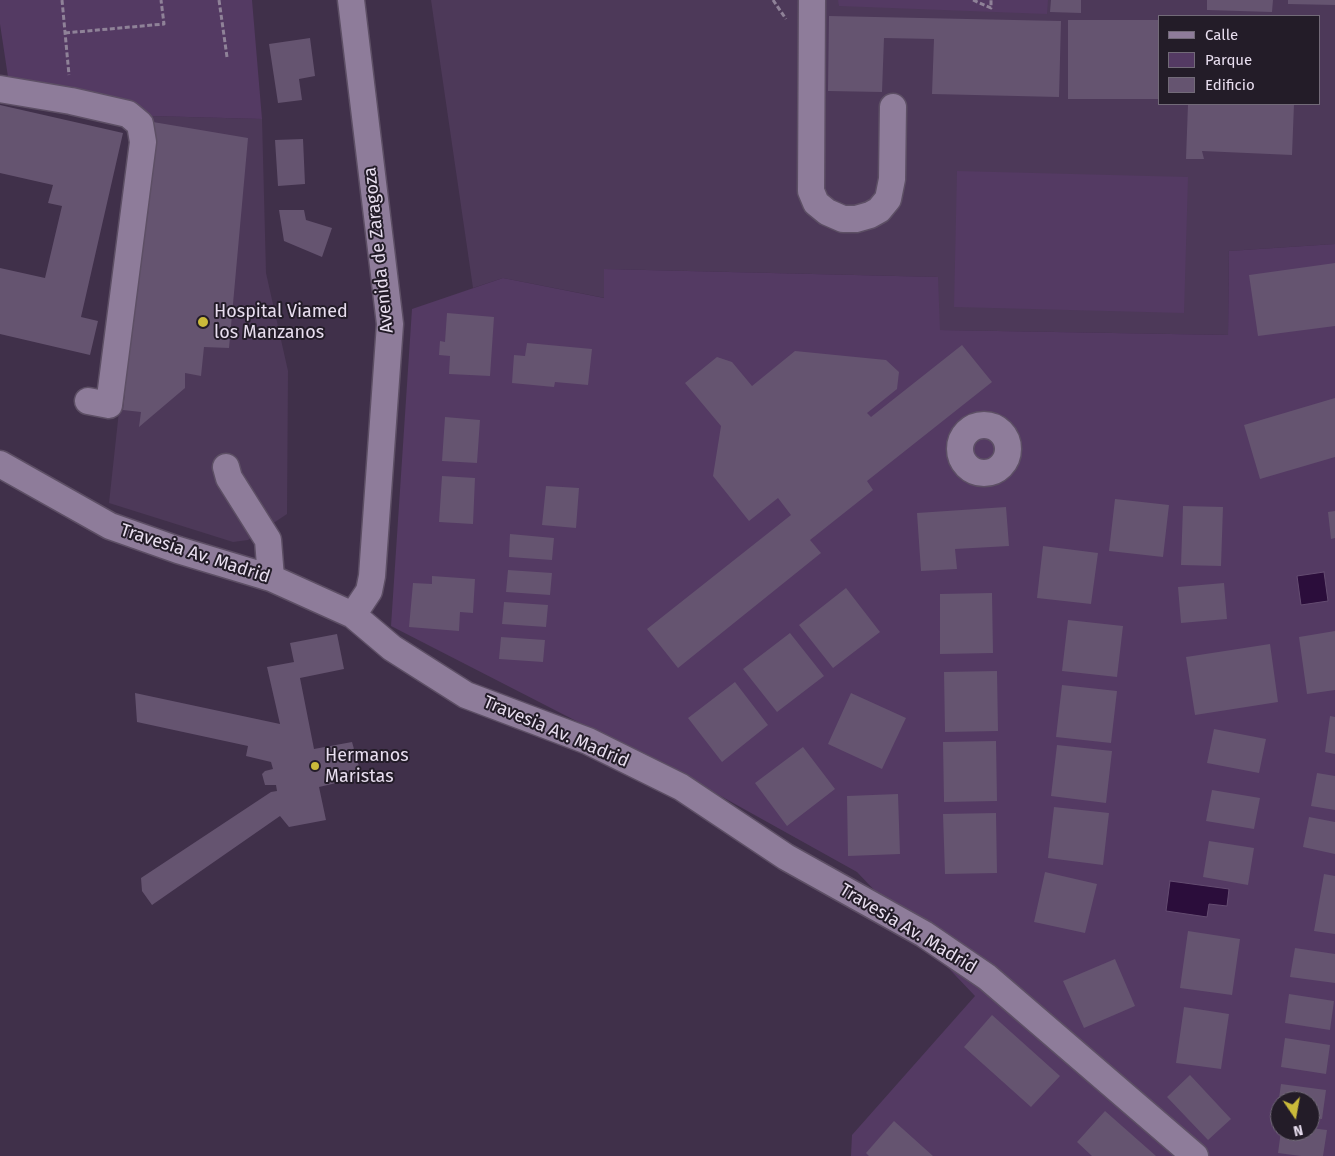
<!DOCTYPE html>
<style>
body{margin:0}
#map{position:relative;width:1335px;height:1156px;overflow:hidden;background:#40304a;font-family:"Fira Sans",sans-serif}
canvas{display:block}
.legend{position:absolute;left:1158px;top:15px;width:162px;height:90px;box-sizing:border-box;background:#231c28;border:1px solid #726a78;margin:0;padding:6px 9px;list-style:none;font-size:15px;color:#e8deef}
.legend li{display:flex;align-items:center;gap:10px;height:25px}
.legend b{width:25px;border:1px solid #726a78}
.north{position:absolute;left:1270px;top:1091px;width:50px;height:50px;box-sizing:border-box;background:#231c28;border:1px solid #726a78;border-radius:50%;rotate:168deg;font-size:14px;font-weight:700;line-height:20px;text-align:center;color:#e8deef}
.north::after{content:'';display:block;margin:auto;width:18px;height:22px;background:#caba3a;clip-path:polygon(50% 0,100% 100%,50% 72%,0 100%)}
</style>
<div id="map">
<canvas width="1335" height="1156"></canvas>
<ul class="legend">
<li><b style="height:6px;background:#8e7c9a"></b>Calle</li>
<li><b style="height:14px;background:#543a63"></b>Parque</li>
<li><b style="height:14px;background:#655470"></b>Edificio</li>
</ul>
<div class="north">N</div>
</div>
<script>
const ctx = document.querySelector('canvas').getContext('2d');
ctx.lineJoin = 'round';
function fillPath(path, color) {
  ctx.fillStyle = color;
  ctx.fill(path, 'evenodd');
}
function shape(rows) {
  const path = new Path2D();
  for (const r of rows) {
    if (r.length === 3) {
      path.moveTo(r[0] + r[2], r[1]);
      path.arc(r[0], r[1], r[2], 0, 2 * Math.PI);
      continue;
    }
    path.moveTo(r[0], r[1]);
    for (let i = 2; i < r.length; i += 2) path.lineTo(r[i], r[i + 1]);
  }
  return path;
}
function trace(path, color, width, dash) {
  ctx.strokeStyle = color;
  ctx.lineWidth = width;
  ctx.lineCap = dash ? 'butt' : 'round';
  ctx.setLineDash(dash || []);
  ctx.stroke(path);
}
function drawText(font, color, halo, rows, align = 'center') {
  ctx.font = font + ' "Fira Sans",sans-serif';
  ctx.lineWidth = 4;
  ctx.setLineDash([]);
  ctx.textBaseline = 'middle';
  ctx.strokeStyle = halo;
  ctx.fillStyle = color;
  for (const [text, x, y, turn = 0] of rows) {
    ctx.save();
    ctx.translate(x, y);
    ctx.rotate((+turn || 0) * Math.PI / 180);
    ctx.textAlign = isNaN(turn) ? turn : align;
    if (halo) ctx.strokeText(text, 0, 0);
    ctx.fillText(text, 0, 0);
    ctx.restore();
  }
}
const built = shape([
 [431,0,1335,0,1335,244,1229,251,1228,335,939,330,937,277,605,269,605,298,503,278,473,288],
 [1159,16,1319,16,1319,104,1159,104],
 [151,116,262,119,266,273,288,371,287,514,248,540,233,542,109,503]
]);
const green = shape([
 [0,0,252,0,262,119,151,116,8,77,0,24],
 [838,0,1048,0,1047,14,839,6],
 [957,171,1188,177,1184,313,954,307],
 [1335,244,1335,1156,851,1156,852,1135,975,996,857,872,699,784,391,626,412,309,503,278,604,298,604,269,938,277,940,330,1228,335,1229,251],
 [1280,1101,1310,1101,1310,1131,1280,1131]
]);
const water = shape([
 [1324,572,1328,601,1301,605,1297,576,1324,572],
 [1170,881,1229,889,1227,906,1209,904,1207,917,1166,911,1170,881]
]);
const building = shape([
 [1051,0,1081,0,1081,13,1050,12],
 [1207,0,1273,0,1272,12,1207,10],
 [1288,0,1335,0,1335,5,1288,4],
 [829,16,1061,21,1059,97,932,94,934,39,884,38,882,92,828,91],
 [1068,20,1159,20,1159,99,1068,99],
 [310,38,315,76,299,79,302,100,278,103,269,44],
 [1188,104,1294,104,1292,155,1202,151,1204,159,1186,159],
 [0,105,123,133,81,317,98,321,90,355,0,334,0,268,45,278,62,206,48,203,53,185,0,173],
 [153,122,248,138,229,348,204,347,201,376,185,373,185,388,139,427,141,412,123,410],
 [303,139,305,184,278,186,275,140],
 [279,210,304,210,306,220,332,228,322,257,284,241],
 [1335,263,1335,326,1258,336,1249,275],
 [447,313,494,317,490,376,449,374,450,356,439,355,440,341,445,342],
 [527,343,592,349,588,385,555,382,554,387,512,383,514,355,525,356],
 [962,345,992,382,867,481,873,490,810,540,821,553,678,668,647,629,791,515,778,498,749,521,713,476,721,426,685,383,717,357,732,362,752,386,795,351,886,360,899,372,897,389,867,413,871,417],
 [1335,398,1335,457,1260,479,1244,425],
 [445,417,480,420,477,463,442,461],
 [442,476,475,478,473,524,439,522],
 [546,486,579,488,576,528,542,525],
 [1115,499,1169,505,1163,557,1109,551],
 [1183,506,1223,507,1221,566,1181,565],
 [1006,507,1009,546,955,549,957,569,921,571,917,513],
 [1335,511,1335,538,1331,539,1328,512],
 [510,534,554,538,552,560,509,557],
 [1043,546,1098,553,1091,604,1037,598],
 [508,570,552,573,550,595,506,592],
 [432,576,475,579,473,613,460,612,459,631,409,627,413,583,432,584],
 [1224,583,1227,619,1181,623,1178,587],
 [846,588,880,632,833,668,799,625],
 [992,593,993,653,940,654,940,594],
 [504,602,548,605,546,627,502,624],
 [1068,620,1123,626,1117,677,1062,671],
 [1335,631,1335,690,1307,694,1299,637],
 [790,633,824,676,777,712,743,669],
 [337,634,344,669,300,678,314,749,352,742,362,777,319,787,326,820,289,827,280,816,152,905,142,891,141,878,271,792,277,791,276,785,265,785,262,774,265,771,273,769,271,762,246,756,248,746,137,722,135,693,280,724,267,667,294,662,290,643],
 [501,637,545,640,543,662,499,659],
 [1270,644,1278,702,1195,715,1186,657],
 [997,671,998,731,945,732,944,672],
 [735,682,768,725,722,762,688,718],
 [1062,685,1117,691,1111,743,1056,737],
 [851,693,906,718,882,769,828,744],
 [1330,716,1335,717,1335,754,1325,752],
 [1214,729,1266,739,1259,773,1207,763],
 [996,741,997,801,944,802,943,742],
 [1057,745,1112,751,1106,803,1051,796],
 [803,747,835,789,787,826,755,783],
 [1317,773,1335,776,1335,810,1311,806],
 [1212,790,1260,798,1254,829,1206,821],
 [898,794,900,854,848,856,847,796],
 [1054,807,1109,813,1103,865,1048,858],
 [996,813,997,873,945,874,943,814],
 [1309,817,1335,822,1335,854,1303,847],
 [1209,841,1254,848,1248,885,1203,877],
 [1045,872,1097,884,1085,933,1034,922],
 [1324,874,1335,876,1335,934,1314,931],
 [1188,931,1240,939,1232,995,1180,988],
 [1295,948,1335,954,1335,983,1290,977],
 [1115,959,1135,1006,1084,1028,1063,981],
 [1289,994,1334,1001,1330,1030,1285,1023],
 [1184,1007,1229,1014,1221,1069,1176,1063],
 [992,1015,1060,1076,1031,1107,964,1047],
 [1285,1038,1330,1045,1326,1074,1281,1067],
 [1190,1075,1231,1119,1208,1140,1167,1097],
 [1281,1084,1326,1090,1322,1119,1310,1118,1310,1101,1280,1101,1280,1113,1277,1113],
 [1105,1111,1156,1156,1092,1156,1077,1142],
 [894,1121,933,1156,869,1156,866,1153],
 [1310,1128,1327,1130,1323,1156,1301,1156,1278,1153,1281,1131,1310,1131]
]);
const path = shape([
 [62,0,69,75],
 [219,0,227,57],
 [773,0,786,19],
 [973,0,991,8,991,0],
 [65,33,164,24,161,0]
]);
const minor = shape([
 [351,0,390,324,372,576,369,591,353,615],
 [812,0,811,191,816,203,827,212,843,219,856,219,870,215,879,210,888,199,892,179,893,107],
 [0,89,71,101,128,114,140,124,143,142,109,405,88,401],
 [984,449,24],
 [0,464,110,526,178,550,271,578,353,615,392,648,466,695,588,741,681,787,786,857,924,934,987,977,1195,1156],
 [226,467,229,478,268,540,271,578]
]);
const markers = [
 [203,322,6,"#caba3a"],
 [315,766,5,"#caba3a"]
];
const streetNames = [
 ["Avenida de Zaragoza",379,250,-96],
 ["Travesia Av. Madrid",195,554,18],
 ["Travesia Av. Madrid",556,732,23],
 ["Travesia Av. Madrid",908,929,31]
];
const poiNames = [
 ["Hospital Viamed",214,312],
 ["los Manzanos",214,333],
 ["Hermanos",325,756],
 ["Maristas",325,777]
];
fillPath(built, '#4d3959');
fillPath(green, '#543a63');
fillPath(water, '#2b0d3b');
trace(water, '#644c71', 1);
fillPath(building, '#655470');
trace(minor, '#5d4f65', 29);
trace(path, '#8f8298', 3, [5, 2.5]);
trace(minor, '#8e7c9a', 26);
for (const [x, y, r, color] of markers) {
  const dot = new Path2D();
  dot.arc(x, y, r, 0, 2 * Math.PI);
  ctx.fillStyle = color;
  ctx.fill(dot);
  trace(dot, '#231c28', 2);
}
drawText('18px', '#e8deef', '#231c28', streetNames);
drawText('18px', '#e8deef', '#231c28', poiNames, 'left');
</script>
